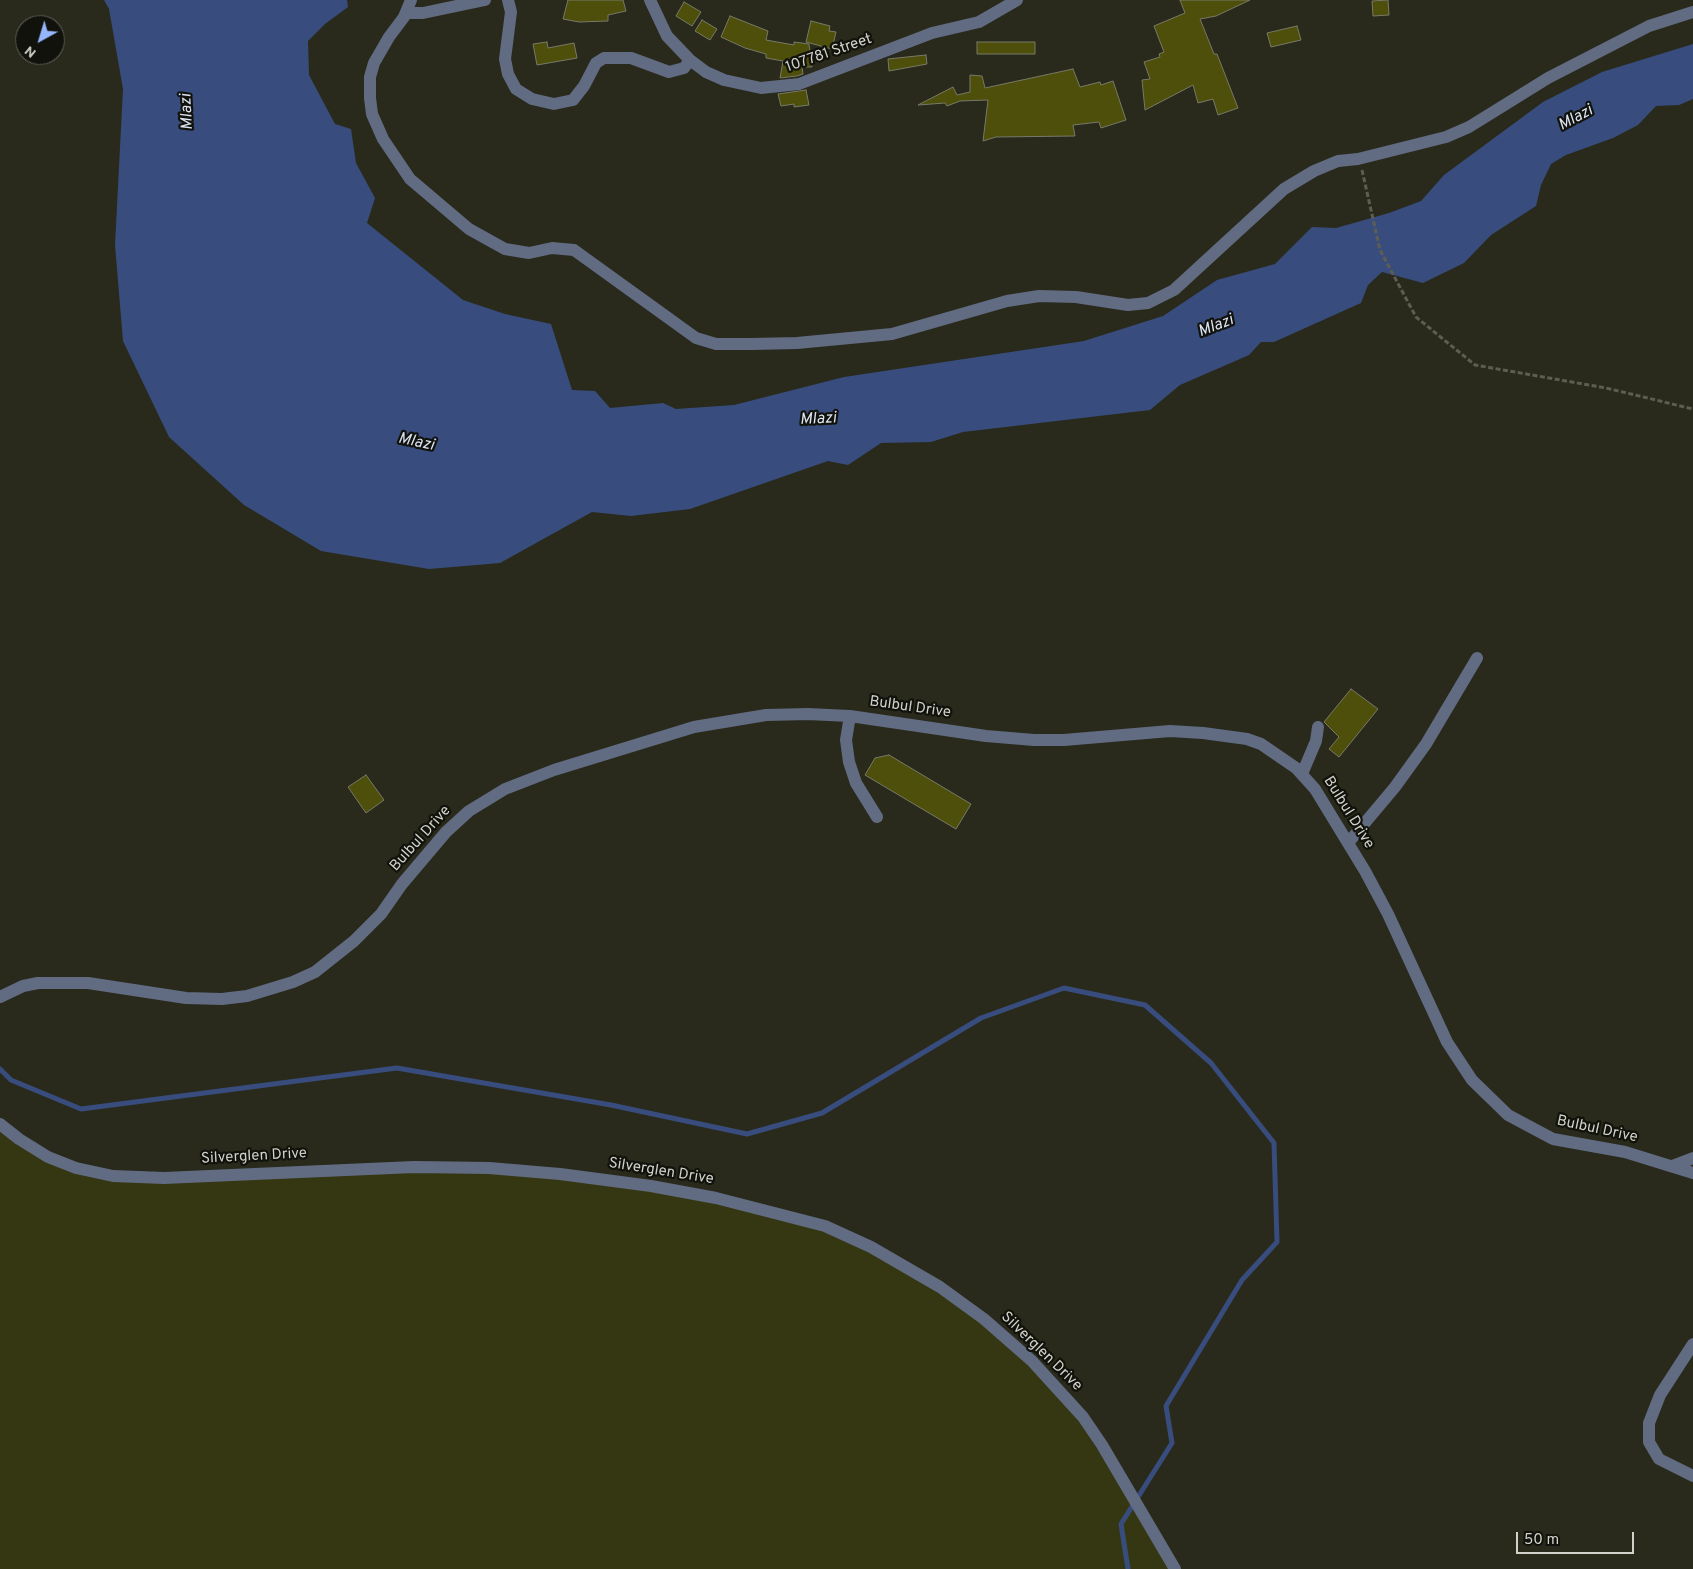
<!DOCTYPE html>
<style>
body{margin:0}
#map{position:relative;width:1693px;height:1569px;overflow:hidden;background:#292a1b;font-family:Overpass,sans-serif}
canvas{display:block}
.north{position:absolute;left:15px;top:15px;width:50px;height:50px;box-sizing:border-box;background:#11120b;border:1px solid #5e5f57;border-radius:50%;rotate:219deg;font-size:14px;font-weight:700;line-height:20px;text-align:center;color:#d1d2c9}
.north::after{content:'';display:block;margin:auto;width:18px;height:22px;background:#95b6fd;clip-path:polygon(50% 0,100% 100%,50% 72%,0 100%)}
.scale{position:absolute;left:1516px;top:1532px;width:118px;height:22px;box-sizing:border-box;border:2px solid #d1d2c9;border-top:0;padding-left:6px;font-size:15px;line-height:18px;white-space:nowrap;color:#d1d2c9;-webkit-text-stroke:4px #11120b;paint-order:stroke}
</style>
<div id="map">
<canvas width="1693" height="1569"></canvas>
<div class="north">N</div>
<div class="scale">50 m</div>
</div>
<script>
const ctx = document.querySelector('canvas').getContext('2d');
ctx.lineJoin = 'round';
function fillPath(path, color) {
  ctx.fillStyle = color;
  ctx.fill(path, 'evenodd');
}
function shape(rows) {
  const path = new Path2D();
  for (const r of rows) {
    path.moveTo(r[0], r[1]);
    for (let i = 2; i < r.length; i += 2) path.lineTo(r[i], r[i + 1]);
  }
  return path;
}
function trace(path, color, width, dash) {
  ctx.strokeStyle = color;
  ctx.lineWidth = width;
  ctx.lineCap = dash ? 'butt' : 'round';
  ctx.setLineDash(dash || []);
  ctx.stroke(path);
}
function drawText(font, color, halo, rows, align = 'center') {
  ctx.font = font + ' Overpass,sans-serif';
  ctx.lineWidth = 4.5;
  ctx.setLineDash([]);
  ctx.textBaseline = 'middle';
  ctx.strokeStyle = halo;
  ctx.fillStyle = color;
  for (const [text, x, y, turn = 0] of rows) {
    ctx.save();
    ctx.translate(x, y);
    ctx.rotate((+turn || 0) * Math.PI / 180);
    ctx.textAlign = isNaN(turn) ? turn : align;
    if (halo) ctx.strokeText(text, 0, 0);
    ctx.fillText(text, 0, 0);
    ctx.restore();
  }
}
const green = shape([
 [0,1127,97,1176,488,1169,602,1182,788,1216,906,1268,966,1307,1067,1402,1174,1569,0,1569]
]);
const water = shape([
 [104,0,347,0,348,7,325,24,308,41,309,75,335,124,351,129,356,163,375,198,367,223,463,300,505,314,551,324,572,390,595,391,610,408,663,403,676,409,734,405,844,377,1084,341,1163,316,1217,280,1275,264,1312,227,1336,228,1389,213,1421,201,1444,175,1543,102,1602,72,1693,44,1693,99,1679,105,1656,106,1638,125,1613,138,1566,155,1551,164,1541,185,1536,206,1491,235,1464,263,1423,283,1382,272,1368,285,1361,303,1274,342,1261,342,1249,355,1180,385,1150,410,963,432,931,442,881,443,848,465,828,461,690,509,631,516,592,512,500,563,429,569,321,551,244,505,169,437,123,341,115,245,123,89,109,9]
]);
const stream = shape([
 [0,1069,11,1080,81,1109,397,1068,611,1105,747,1134,822,1113,981,1018,1064,988,1145,1005,1211,1063,1274,1143,1277,1242,1242,1280,1166,1406,1172,1443,1121,1524,1128,1569]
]);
const building = shape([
 [568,0,623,0,626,11,608,15,608,21,579,22,563,19,568,0],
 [1180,0,1250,0,1216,16,1200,19,1214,54,1217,54,1238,108,1218,115,1213,99,1198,103,1193,85,1145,110,1142,80,1150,79,1144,62,1160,57,1159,54,1164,52,1154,26,1185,13,1180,0],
 [1388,0,1389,15,1373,16,1372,1,1388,0],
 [684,2,701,12,692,26,676,16,684,2],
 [730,16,768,31,766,40,794,45,794,42,809,44,812,67,802,67,803,74,797,76,780,78,783,61,766,58,766,54,745,48,721,37,730,16],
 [702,20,717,29,710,40,695,31,702,20],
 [811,21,830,26,829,31,836,32,832,49,806,42,811,21],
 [1297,26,1301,40,1271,47,1267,33,1297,26],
 [547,42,548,48,574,43,577,58,537,65,533,44,547,42],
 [977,42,1035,42,1035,54,977,54,977,42],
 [926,55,927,64,889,71,888,59,926,55],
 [1073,69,1080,87,1100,82,1101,85,1113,81,1126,120,1101,128,1099,122,1073,125,1075,136,996,137,983,141,988,100,960,101,947,106,945,103,918,105,953,87,957,95,970,92,970,75,982,76,985,88,1073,69],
 [806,90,809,105,794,107,794,104,781,106,778,94,806,90],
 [1351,689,1378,709,1339,757,1329,749,1339,737,1324,722,1351,689],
 [889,755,971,804,956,829,865,775,875,758,889,755],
 [366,775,384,800,366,813,348,787,366,775]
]);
const path = shape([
 [1362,170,1380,250,1416,317,1475,365,1606,388,1693,409]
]);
const minor = shape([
 [411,0,404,17,389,37,374,63,370,77,370,98,372,114,383,139,410,179,469,229,505,249,529,253,552,248,574,250,696,338,716,344,752,344,797,343,892,334,1007,301,1039,296,1076,297,1128,305,1148,303,1174,290,1284,189,1314,171,1338,161,1358,159,1446,137,1469,127,1548,78,1649,26,1693,12],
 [508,0,511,12,505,59,508,74,516,89,532,99,554,104,573,100,584,86,596,63,604,58,631,58,669,72,684,68,690,60],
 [650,0,667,36,690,60,706,72,724,80,761,88,799,84,932,33,979,22,1017,0],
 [406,13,423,13,485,0],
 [850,716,846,740,849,762,856,783,877,817],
 [1302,774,1316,741,1318,727],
 [1348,843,1395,787,1426,744,1477,658],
 [0,997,23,986,38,983,88,983,186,998,222,999,247,996,293,982,315,972,354,941,381,914,402,884,446,832,469,811,505,789,554,770,694,727,766,715,808,714,850,716,986,736,1034,740,1064,740,1170,731,1203,733,1247,739,1261,744,1296,768,1315,789,1365,871,1388,914,1447,1042,1472,1080,1508,1115,1553,1139,1625,1152,1693,1173],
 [0,1124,19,1139,48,1157,76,1168,113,1176,164,1178,414,1167,489,1168,560,1174,651,1186,716,1198,825,1226,871,1247,940,1287,984,1319,1032,1361,1083,1417,1102,1445,1175,1569],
 [1672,1166,1693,1158],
 [1693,1344,1660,1395,1649,1423,1649,1442,1659,1459,1693,1476]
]);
const streetNames = [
 ["107781 Street",829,54,-19],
 ["Bulbul Drive",910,708,8],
 ["Bulbul Drive",1348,813,58],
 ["Bulbul Drive",421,839,-48],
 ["Bulbul Drive",1597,1130,12],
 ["Silverglen Drive",254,1157,-3],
 ["Silverglen Drive",661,1172,9],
 ["Silverglen Drive",1041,1352,44]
];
const waterNames = [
 ["Mlazi",188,112,-93],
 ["Mlazi",1576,119,-28],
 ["Mlazi",1216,327,-21],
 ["Mlazi",818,420,-3],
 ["Mlazi",416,443,12]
];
fillPath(green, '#353712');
fillPath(water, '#384d7e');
trace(stream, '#384d7e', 5);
fillPath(building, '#4d4f0a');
trace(building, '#787a69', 1);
trace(path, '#5d5e51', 3, [5, 2.5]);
trace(minor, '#616c83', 12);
drawText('15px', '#d1d2c9', '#11120b', streetNames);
drawText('italic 16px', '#dce4f4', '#11120b', waterNames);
</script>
